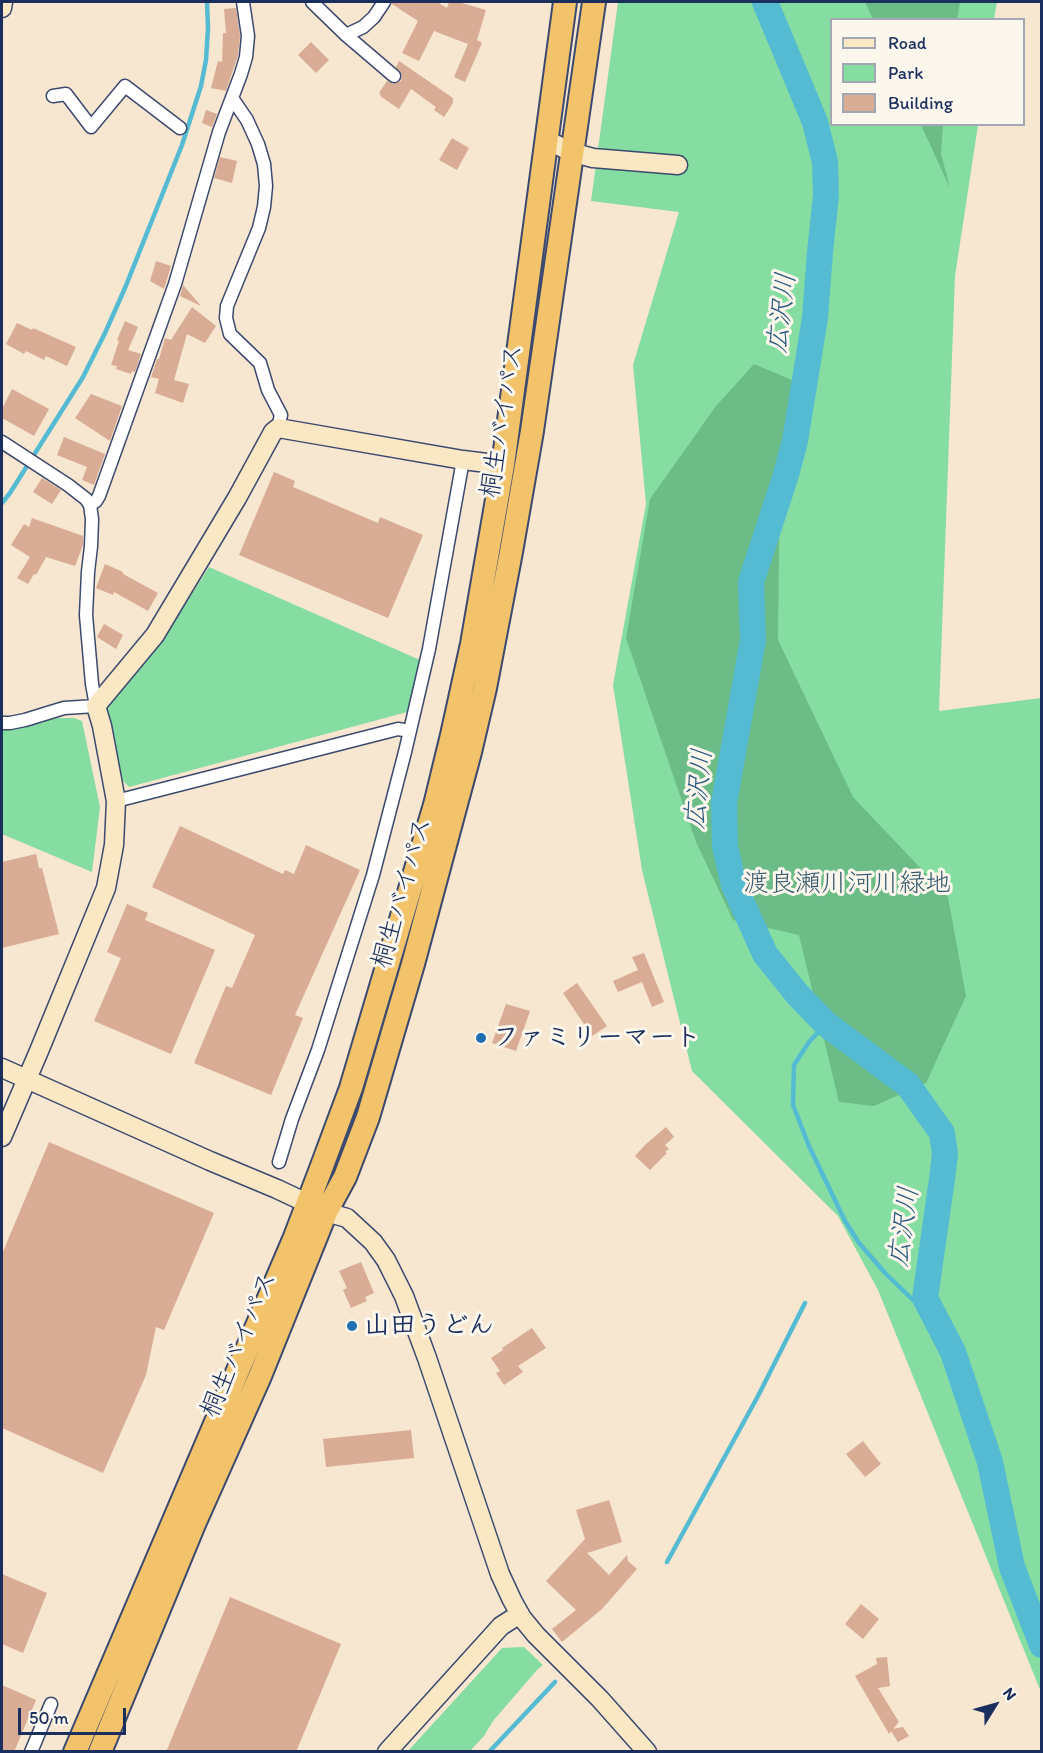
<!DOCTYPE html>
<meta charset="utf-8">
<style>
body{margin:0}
#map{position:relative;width:1043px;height:1753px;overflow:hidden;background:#f7e6d0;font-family:Itim,sans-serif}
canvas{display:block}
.frame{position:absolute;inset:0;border:3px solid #1b2f5e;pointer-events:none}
.legend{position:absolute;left:830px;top:18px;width:195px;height:108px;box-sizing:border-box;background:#fbf7ec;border:2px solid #a1a7b3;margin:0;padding:8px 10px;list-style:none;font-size:18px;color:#1b2f5e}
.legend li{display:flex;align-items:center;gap:12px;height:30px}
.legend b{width:30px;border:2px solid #a1a7b3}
.north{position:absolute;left:965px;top:1675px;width:60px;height:60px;-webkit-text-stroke:4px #fbf7ec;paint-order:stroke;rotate:53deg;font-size:16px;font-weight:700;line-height:24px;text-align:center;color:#1b2f5e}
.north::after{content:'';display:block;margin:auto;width:21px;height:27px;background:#1b2f5e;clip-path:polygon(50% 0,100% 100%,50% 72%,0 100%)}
.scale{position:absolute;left:18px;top:1708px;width:108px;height:27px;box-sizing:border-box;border:3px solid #1b2f5e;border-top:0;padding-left:8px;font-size:18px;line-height:21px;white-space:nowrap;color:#1b2f5e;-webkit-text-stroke:4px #fbf7ec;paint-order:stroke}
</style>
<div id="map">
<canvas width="1043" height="1753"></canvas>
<div class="frame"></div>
<ul class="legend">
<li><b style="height:8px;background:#fae7c3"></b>Road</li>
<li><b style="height:16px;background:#85dda1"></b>Park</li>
<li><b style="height:16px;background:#d8ac95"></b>Building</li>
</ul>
<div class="north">N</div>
<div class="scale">50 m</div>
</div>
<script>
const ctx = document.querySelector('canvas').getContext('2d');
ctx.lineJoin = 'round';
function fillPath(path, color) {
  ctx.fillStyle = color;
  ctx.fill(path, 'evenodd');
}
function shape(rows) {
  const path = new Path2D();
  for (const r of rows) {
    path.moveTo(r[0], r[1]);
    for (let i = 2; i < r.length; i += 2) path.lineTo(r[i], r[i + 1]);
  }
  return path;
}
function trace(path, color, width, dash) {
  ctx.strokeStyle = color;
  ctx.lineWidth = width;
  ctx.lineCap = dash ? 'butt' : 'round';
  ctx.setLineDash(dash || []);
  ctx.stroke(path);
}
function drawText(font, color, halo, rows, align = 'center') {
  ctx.font = font + ' Itim,"Klee One",sans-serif';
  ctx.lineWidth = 6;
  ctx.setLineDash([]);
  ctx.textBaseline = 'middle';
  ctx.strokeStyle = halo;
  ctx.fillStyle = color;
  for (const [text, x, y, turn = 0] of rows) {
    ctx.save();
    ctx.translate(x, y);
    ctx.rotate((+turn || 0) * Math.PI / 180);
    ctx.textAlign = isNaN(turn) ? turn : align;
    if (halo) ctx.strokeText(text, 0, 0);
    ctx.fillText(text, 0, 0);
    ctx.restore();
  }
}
const green = shape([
 [618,2,997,2,994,19,832,20,832,124,978,125,955,276,939,711,1041,698,1041,1692,878,1290,838,1216,692,1071,642,870,613,685,646,504,633,365,679,212,591,201],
 [209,567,420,660,411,711,129,787,121,779,103,711,106,703,164,638],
 [52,718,74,718,82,721,100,807,92,872,2,834,2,730,32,725],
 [524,1647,543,1665,537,1670,493,1721,484,1736,470,1751,408,1751,502,1648]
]);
const forest = shape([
 [865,2,960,2,957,20,873,19],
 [921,125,943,125,941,154,950,188],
 [754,364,799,383,780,458,778,640,853,797,948,897,966,996,926,1083,874,1106,839,1102,799,935,733,920,696,842,626,638,650,499,716,406]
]);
const stream = shape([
 [2,503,10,493,83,377,105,333,125,288,182,145,201,86,206,60,208,28,207,2],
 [826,1024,809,1042,794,1065,793,1105,809,1146,845,1221,859,1243,886,1274,937,1323],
 [667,1562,758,1396,805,1303],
 [489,1752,555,1682]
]);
const river = shape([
 [765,2,815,122,825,162,826,195,820,252,815,318,795,441,785,478,751,582,753,640,724,803,725,847,734,885,765,954,797,994,826,1024,908,1085,942,1133,945,1154,942,1179,925,1298,953,1352,990,1462,1012,1567,1042,1645]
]);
const building = shape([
 [392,2,437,2,447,8,449,2,458,2,486,10,477,40,482,43,465,82,454,77,468,44,434,31,419,61,402,53,418,21,392,4],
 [236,8,240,36,238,55,226,91,211,88,218,61,222,62,223,33,226,33,224,9],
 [311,42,329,60,316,73,298,55],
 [399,61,453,98,453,103,444,117,434,110,436,107,411,89,399,109,380,96,381,94,379,93,387,81,393,84,401,81,402,74,396,67],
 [206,110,217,114,212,127,202,123],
 [452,138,469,148,457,170,439,160],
 [220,157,237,161,232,183,214,178],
 [156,261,171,266,164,289,150,281],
 [183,285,201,306,180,296],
 [192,307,216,326,205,343,187,334,174,380,189,384,183,403,155,393,159,379,151,377,157,359,159,359,165,338,171,340],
 [125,321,138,327,128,350,141,354,135,372,132,371,131,374,116,369,117,366,111,365,119,341,117,340],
 [17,323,32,330,33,328,76,347,67,366,46,356,44,360,26,351,24,354,6,344],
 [12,389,49,409,34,436,2,418,2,409],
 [91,394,122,406,110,441,75,418],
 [64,437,105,454,94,485,82,480,87,467,57,455],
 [274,472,295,481,293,487,378,523,380,517,423,535,388,618,239,555],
 [42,478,61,490,52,504,33,492],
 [32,518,83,536,83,545,75,566,46,557,36,575,34,574,28,584,17,578,30,557,11,545,24,524,29,527],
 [105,564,123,572,123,574,158,593,148,611,114,592,113,595,96,588],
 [104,624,123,635,116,649,97,637],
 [180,826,283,874,285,870,294,874,306,845,360,870,295,1015,303,1018,271,1095,194,1063,226,986,232,988,255,935,152,887],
 [36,854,39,868,42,868,59,934,2,948,2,862],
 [127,904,148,913,145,920,215,950,171,1054,94,1021,121,958,107,952],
 [644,953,664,1002,652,1007,642,982,618,992,613,981,638,970,632,957],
 [577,983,607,1026,592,1036,563,993],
 [506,1004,530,1011,516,1051,492,1043],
 [666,1127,674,1137,665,1145,669,1149,665,1152,667,1153,650,1170,635,1156,646,1144],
 [49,1142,214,1213,164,1330,156,1327,146,1375,103,1473,2,1428,2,1254],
 [361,1262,374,1293,365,1297,367,1301,351,1308,343,1290,347,1288,339,1271],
 [532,1328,546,1348,518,1366,523,1372,504,1385,496,1373,500,1371,491,1358,503,1350,502,1348],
 [411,1430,414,1458,326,1467,323,1439],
 [863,1441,881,1464,865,1477,846,1454],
 [609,1500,622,1542,587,1553,609,1575,627,1555,628,1561,637,1569,602,1609,562,1642,552,1629,576,1610,546,1581,585,1539,576,1510],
 [2,1574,47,1593,23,1653,2,1644],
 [230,1597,341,1644,296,1752,166,1752],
 [861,1604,879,1619,863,1639,845,1624],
 [887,1657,890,1686,878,1688,899,1722,893,1729,903,1727,909,1736,898,1742,891,1731,889,1734,855,1676,877,1664,876,1658],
 [2,1685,36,1700,14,1752,2,1752]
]);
const street = shape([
 [312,2,346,35,394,76],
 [346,35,363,27,374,17,384,2],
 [53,96,66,94,91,127,125,86,180,128],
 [232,98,247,120,258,144,264,164,266,186,264,207,259,228,227,306,226,318,230,334,260,363,268,390,281,415,278,428],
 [2,442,68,485,86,499,90,505,92,519,91,546,88,572,86,615,92,684,96,706,64,708,25,720,10,723,2,723],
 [90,505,96,501,99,496,175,284,219,132,241,74,246,57,248,36,243,2],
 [116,801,398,729,410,731],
 [279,1162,292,1119,318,1050,373,875,405,752,429,649,463,460],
 [31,1752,51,1704]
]);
const secondary = shape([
 [2,8,3,2],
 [547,140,571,152,593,158,678,165],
 [2,1068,210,1161,277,1189,326,1212,347,1218,373,1242,386,1260,404,1296,427,1358,500,1574,512,1600,522,1618,536,1635,600,1699,647,1752],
 [2,1137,39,1051,106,888,114,845,116,801,102,726,96,706,155,635,237,498,273,432,278,428,284,429,463,460,503,465],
 [387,1752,501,1626,520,1614]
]);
const highway = shape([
 [75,1752,295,1237,322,1166,351,1088,435,805,452,735,472,644,503,465,565,2],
 [100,1752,194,1524,260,1376,326,1212,345,1177,368,1117,413,964,470,752,485,688,511,552,532,431,594,2]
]);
const markers = [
 [481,1038,6,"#1f6fb2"],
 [352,1326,6,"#1f6fb2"]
];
const streetNames = [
 ["桐生バイパス",503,421,-81],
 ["桐生バイパス",403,893,-74],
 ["桐生バイパス",240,1345,-67]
];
const parkNames = [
 ["渡良瀬川河川緑地",847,884]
];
const poiNames = [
 ["ファミリーマート",493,1038],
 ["山田うどん",364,1326]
];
const waterNames = [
 ["広沢川",783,313,-83],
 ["広沢川",700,789,-84],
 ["広沢川",905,1227,-82]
];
fillPath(green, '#85dda1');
fillPath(forest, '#6cbc87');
trace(stream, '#55bbd3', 4.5);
trace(river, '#55bbd3', 26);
fillPath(building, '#d8ac95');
trace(street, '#3c4a6f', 15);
trace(secondary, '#3c4a6f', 21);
trace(highway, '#3c4a6f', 26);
trace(street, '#fff', 12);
trace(secondary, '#fae7c3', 18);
trace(highway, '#f2c36a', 22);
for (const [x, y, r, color] of markers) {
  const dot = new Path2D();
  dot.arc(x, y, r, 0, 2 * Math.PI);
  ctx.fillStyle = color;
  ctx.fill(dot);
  trace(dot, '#fbf7ec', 2);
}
drawText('26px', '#1b2f5e', '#fbf7ec', streetNames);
drawText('26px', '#365a6f', '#fbf7ec', parkNames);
drawText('bold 26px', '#1b2f5e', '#fbf7ec', poiNames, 'left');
drawText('italic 27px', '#2c5981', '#fbf7ec', waterNames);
</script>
